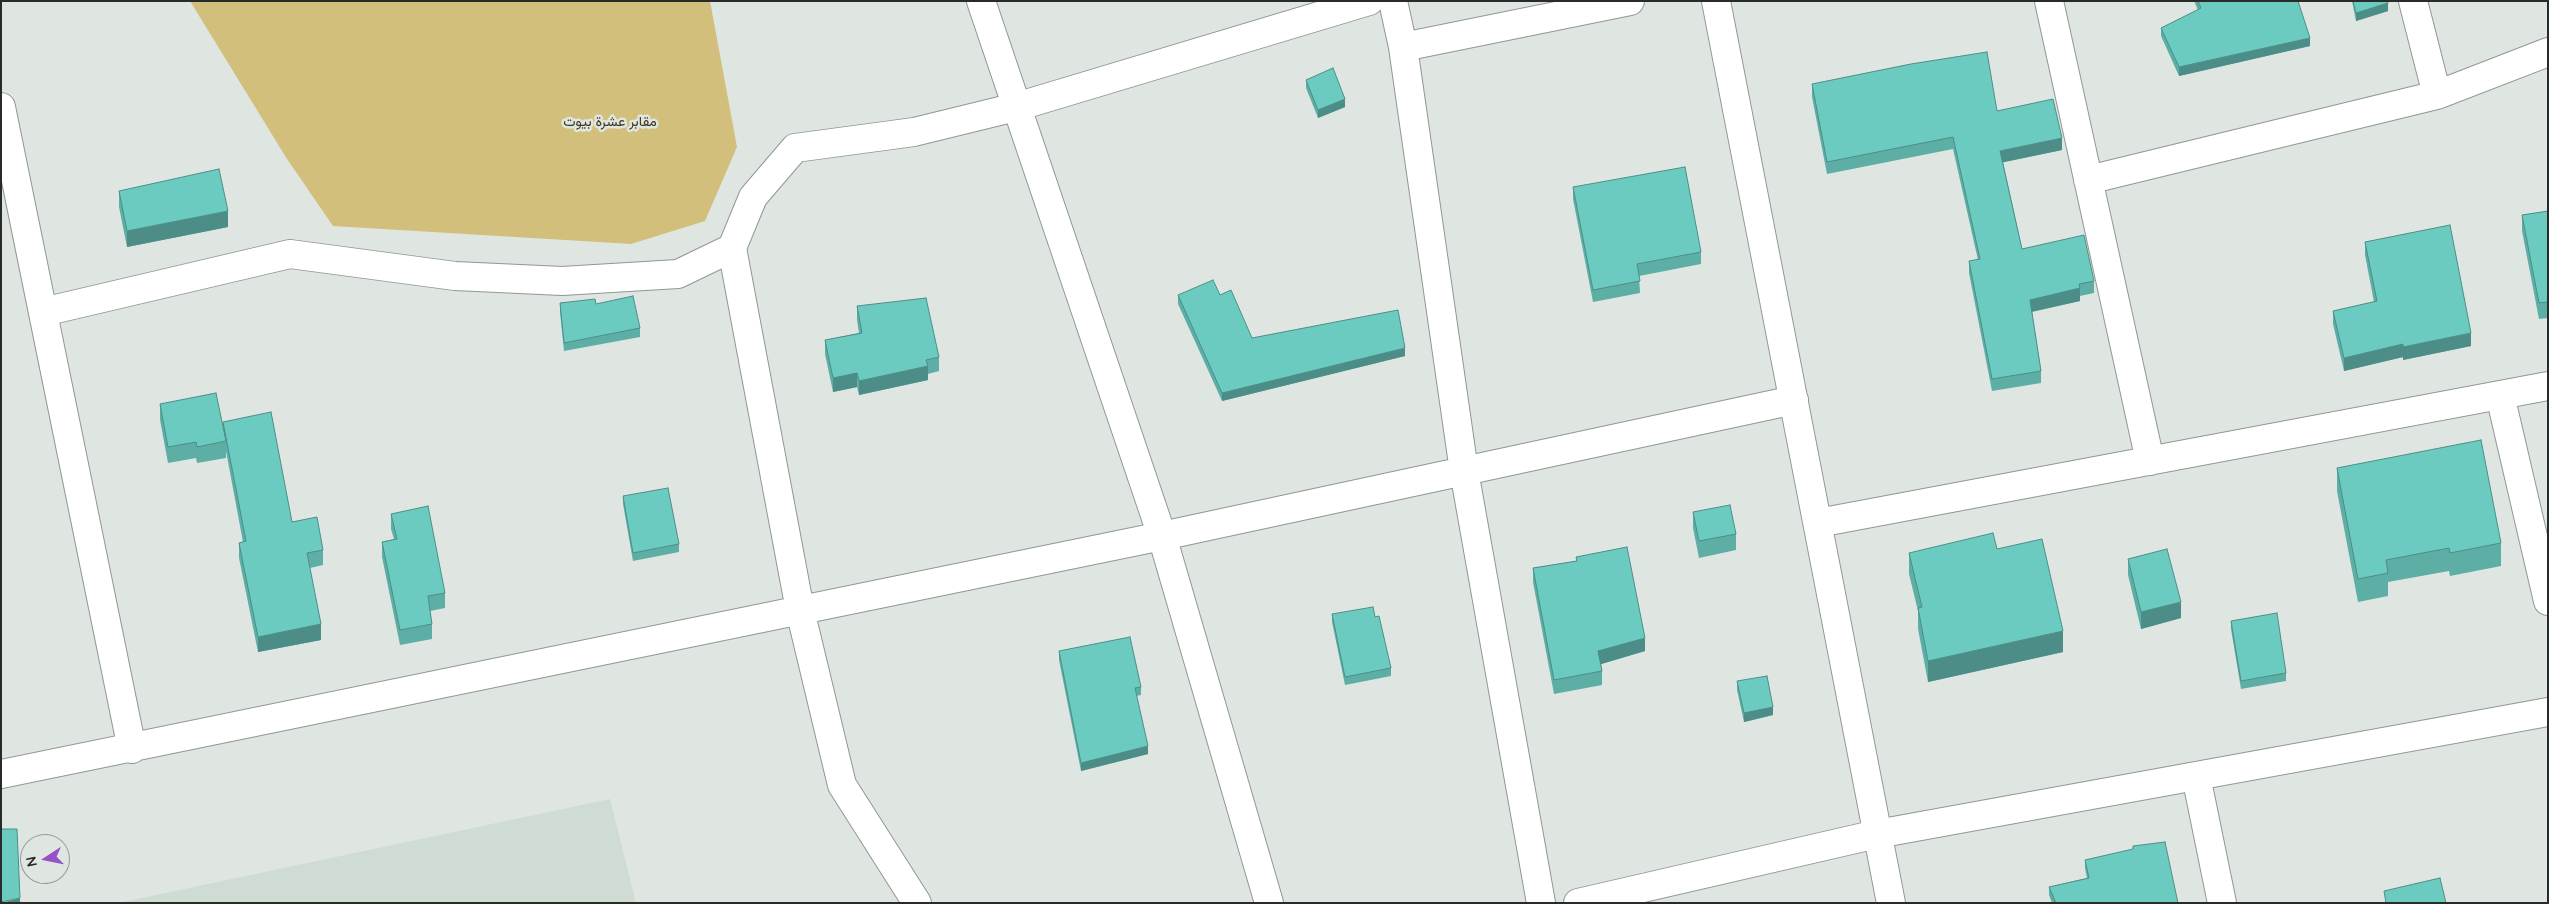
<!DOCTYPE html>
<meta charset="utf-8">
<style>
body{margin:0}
#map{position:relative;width:2549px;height:904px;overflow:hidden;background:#dfe6e1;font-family:Quicksand,sans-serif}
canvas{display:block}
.frame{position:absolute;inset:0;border:2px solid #292b29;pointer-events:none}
.north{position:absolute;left:20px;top:834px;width:50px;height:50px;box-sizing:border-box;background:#dfe6e1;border:1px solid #969b97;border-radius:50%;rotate:259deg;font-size:14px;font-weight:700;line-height:20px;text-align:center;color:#292b29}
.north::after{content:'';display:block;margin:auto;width:18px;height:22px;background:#9551c5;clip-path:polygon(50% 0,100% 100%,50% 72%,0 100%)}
</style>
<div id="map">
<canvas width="2549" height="904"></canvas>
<div class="frame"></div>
<div class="north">N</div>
</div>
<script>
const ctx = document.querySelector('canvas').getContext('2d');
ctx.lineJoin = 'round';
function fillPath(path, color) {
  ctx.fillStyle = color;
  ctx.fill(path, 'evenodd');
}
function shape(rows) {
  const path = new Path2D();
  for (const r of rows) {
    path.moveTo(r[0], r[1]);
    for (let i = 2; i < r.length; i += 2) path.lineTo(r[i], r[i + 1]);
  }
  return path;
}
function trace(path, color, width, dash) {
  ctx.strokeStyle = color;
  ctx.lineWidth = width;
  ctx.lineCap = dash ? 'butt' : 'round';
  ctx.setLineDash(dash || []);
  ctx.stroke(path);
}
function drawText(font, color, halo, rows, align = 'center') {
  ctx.font = font + ' Quicksand,Vazirmatn,sans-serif';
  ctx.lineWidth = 5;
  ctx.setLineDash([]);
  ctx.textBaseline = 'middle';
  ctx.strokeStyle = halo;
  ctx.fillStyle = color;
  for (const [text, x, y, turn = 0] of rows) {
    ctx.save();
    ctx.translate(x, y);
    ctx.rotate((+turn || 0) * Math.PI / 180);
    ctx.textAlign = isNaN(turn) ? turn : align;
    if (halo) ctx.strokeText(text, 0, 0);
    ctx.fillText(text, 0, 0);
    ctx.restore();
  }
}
const built = shape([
 [610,799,636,903,118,903]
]);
const green = shape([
 [190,1,710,1,737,147,705,221,631,244,333,226,287,159]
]);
const minor = shape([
 [981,1,1162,536,1269,903],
 [1393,1,1403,47,1464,471,1541,903],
 [1716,1,1891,903],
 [2049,1,2150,461],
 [2413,1,2437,95],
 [1403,47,1630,1],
 [1,107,132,749],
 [2088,180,2437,95,2548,52],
 [732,248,800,610,842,785,917,903],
 [43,312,290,254,455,276,562,281,678,274,732,248,753,197,795,148,914,132,1016,107,1369,1],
 [2500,395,2548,601],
 [1818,523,2548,386],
 [1,774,1162,536,1794,400],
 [2196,776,2222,903],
 [1578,903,1877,834,2548,712]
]);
const wall = shape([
 [2194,1,2298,1,2310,46,2179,76,2161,36,2161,28,2198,10],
 [2352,1,2388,1,2388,11,2356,21],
 [1306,80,1345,107,1318,118,1306,88],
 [1812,84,1997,111,2062,150,2003,162,2022,249,2094,281,2094,293,2080,296,2080,301,2032,312,2041,371,2041,383,1992,391,1969,273,1969,261,1978,260,1953,149,1827,174,1812,97],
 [1573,187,1701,252,1701,264,1639,276,1640,293,1593,302,1573,199],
 [119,191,228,227,127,247,119,207],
 [2548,211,2548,318,2539,319,2522,231,2522,215],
 [2365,242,2471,346,2403,360,2403,357,2344,371,2333,324,2333,311,2374,302,2365,255],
 [1178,295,1220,295,1252,338,1405,356,1222,401,1178,304],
 [560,303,596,304,640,328,640,337,564,351,560,312],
 [857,306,939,357,939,371,928,374,928,380,859,395,857,387,833,392,825,354,825,340,859,333,857,320],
 [160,404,223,428,223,422,292,522,323,550,323,565,310,568,321,640,258,652,239,558,239,543,243,542,226,451,226,458,197,463,196,458,168,463,160,420],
 [2337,468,2501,543,2501,566,2450,576,2449,571,2388,582,2388,596,2358,602,2337,491],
 [623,496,679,544,679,552,633,561,623,504],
 [1693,512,1736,534,1736,550,1699,558,1693,528],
 [391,514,445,593,445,608,430,611,432,624,432,639,400,645,382,557,382,542,394,539,391,529],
 [1997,549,2063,652,1928,682,1918,629,1918,611,1909,574,1909,553],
 [1576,557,1645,651,1601,664,1602,671,1602,685,1554,694,1533,582,1533,568,1576,561],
 [2128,559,2181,618,2141,629,2128,575],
 [1332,614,1375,617,1391,668,1391,676,1345,685,1332,622],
 [2231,621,2286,673,2286,681,2241,689,2231,629],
 [1059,651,1141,687,1141,695,1136,696,1148,754,1081,771,1059,660],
 [1737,681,1773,715,1744,722,1737,690],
 [2085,860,2178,903,2052,903,2049,895,2049,887,2087,878,2085,868]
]);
const shadedWall = shape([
 [2388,3,2388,11,2356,21,2356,13],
 [2310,38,2310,46,2179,76,2179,67],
 [1345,99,1345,107,1318,118,1318,110],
 [2062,138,2062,150,2000,163,2000,151],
 [228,211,228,227,127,247,127,231],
 [2080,288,2080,301,2030,312,2030,300],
 [2471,333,2471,346,2403,360,2403,347],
 [2403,344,2403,357,2344,371,2344,358],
 [1405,348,1405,356,1222,401,1222,393],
 [928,366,928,380,859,395,859,381],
 [857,373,857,387,833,392,833,378],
 [2181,602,2181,618,2141,629,2141,612],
 [321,624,321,640,258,652,258,637],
 [2063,631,2063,652,1928,682,1928,661],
 [1645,638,1645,651,1598,665,1598,651],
 [1773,707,1773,715,1744,722,1744,713],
 [1148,746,1148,754,1081,771,1081,763],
 [20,898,20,903,1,903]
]);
const building = shape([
 [2198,1,2298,1,2310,38,2179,67,2161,28,2201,8,2198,1],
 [2353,1,2388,1,2388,3,2356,13,2353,1],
 [1987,52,1997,111,2053,99,2062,138,2000,151,2022,249,2084,235,2094,281,2079,284,2080,288,2030,300,2041,371,1992,379,1969,261,1980,259,1953,137,1827,162,1812,84,1911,64,1987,52],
 [1333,68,1345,99,1318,110,1306,80,1333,68],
 [1685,167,1701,252,1637,264,1640,281,1593,290,1573,187,1685,167],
 [219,169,228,211,127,231,119,191,219,169],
 [2548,211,2548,302,2539,303,2522,215,2548,211],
 [2450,225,2471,333,2403,347,2403,344,2344,358,2333,311,2377,301,2365,242,2450,225],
 [1213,280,1220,295,1231,290,1252,338,1398,310,1405,348,1222,393,1178,295,1213,280],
 [633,296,640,328,564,343,560,303,595,299,596,304,633,296],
 [926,298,939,357,926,360,928,366,859,381,857,373,833,378,825,340,862,333,857,306,926,298],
 [216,393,226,441,197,447,196,442,168,447,160,404,216,393],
 [271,412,292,522,317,517,323,550,307,553,321,624,258,637,239,543,246,541,223,422,271,412],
 [2481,440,2501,543,2450,553,2449,548,2386,560,2388,573,2358,579,2337,468,2481,440],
 [668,488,679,544,633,553,623,496,668,488],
 [1730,505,1736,534,1699,541,1693,512,1730,505],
 [428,506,445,593,428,596,432,624,400,630,382,542,397,539,391,514,428,506],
 [1993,533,1997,549,2042,539,2063,631,1928,661,1918,608,1922,607,1909,553,1993,533],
 [1627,547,1645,638,1598,651,1602,671,1554,680,1533,568,1577,561,1576,557,1627,547],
 [2167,549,2181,602,2141,612,2128,559,2167,549],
 [1373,607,1375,617,1379,616,1391,668,1345,677,1332,614,1373,607],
 [2277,613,2286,673,2241,681,2231,621,2277,613],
 [1130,637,1141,687,1135,688,1148,746,1081,763,1059,651,1130,637],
 [1767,676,1773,707,1744,713,1737,681,1767,676],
 [1,829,17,829,20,898,1,902,1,829],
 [2165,842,2178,903,2056,903,2049,887,2089,878,2085,860,2133,849,2133,846,2165,842],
 [2440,878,2446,903,2386,903,2384,891,2440,878]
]);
const parkNames = [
 ["مقابر عشرة بيوت",610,122]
];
fillPath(built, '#cfdcd3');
fillPath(green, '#d2bf7b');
trace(minor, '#919793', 30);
trace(minor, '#fff', 28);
fillPath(wall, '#5dafa6');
fillPath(shadedWall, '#4c8e87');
fillPath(building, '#6ccbc1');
trace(building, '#4c8e87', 1);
drawText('14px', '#403718', '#dfe6e1', parkNames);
</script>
